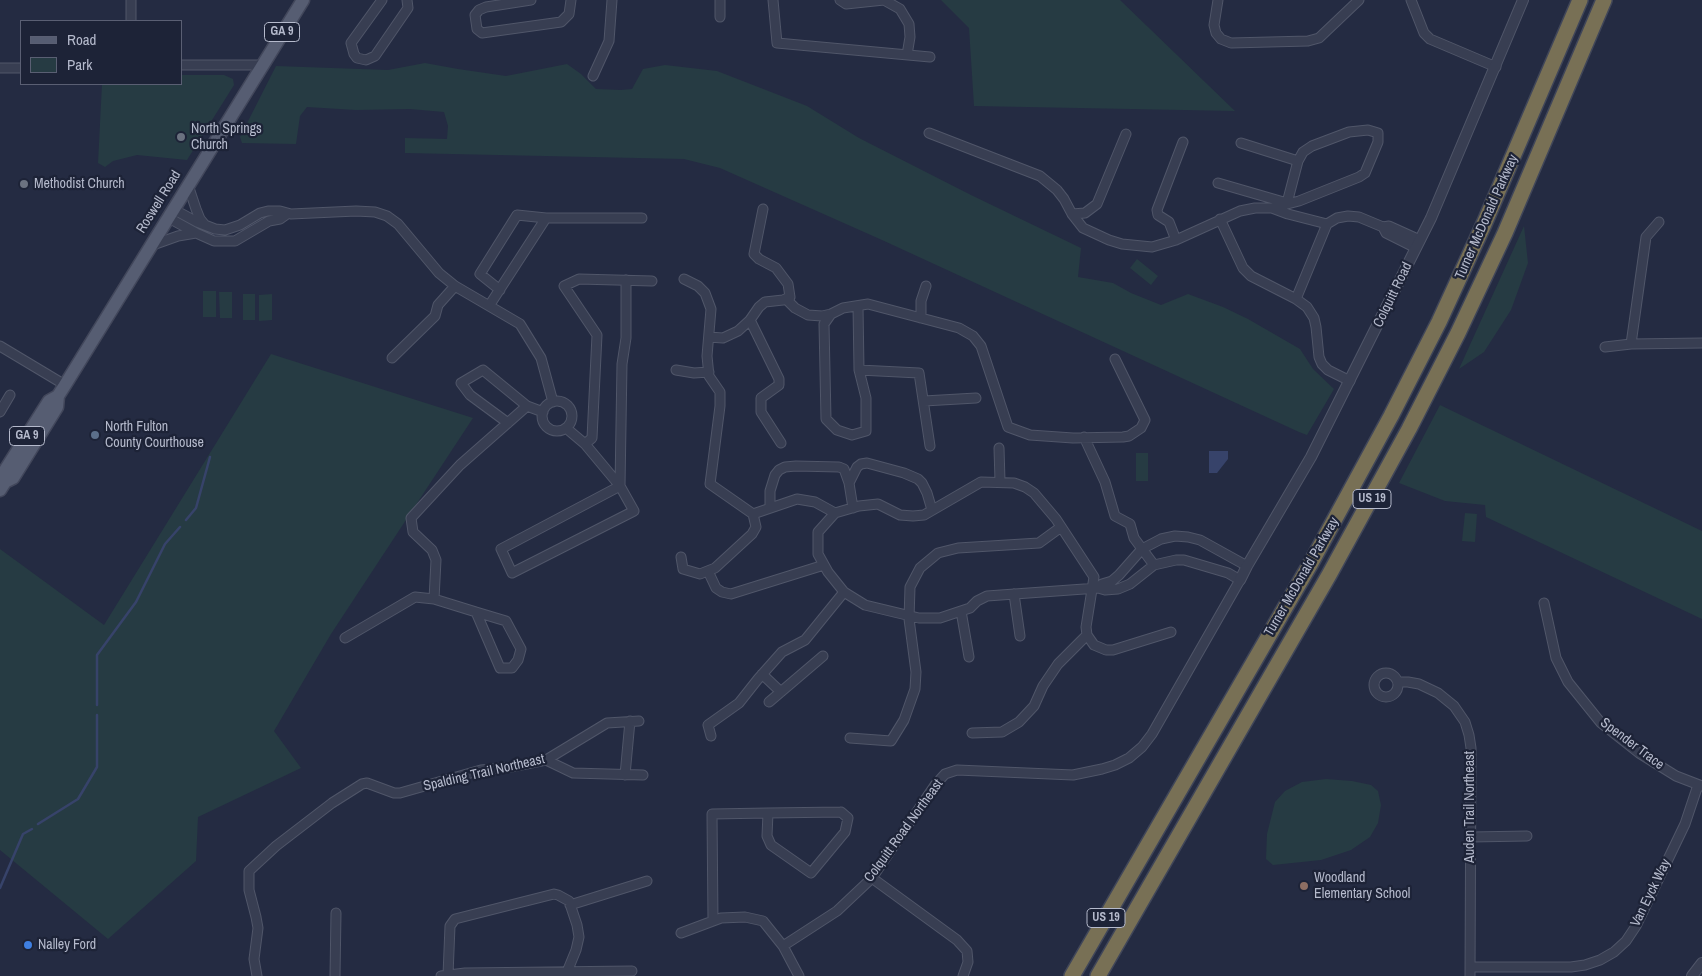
<!DOCTYPE html>
<style>
body{margin:0}
#map{position:relative;width:1702px;height:976px;overflow:hidden;background:#242b42;font-family:"Archivo Narrow",sans-serif}
canvas{display:block}
.legend{position:absolute;left:20px;top:20px;width:162px;height:65px;box-sizing:border-box;background:#1d2337;border:1px solid #5a5f73;margin:0;padding:6px 9px;list-style:none;font-size:15px;color:#b5bacc}
.legend li{display:flex;align-items:center;gap:10px;height:25px}
.legend b{width:25px;border:1px solid #5a5f73}
</style>
<div id="map">
<canvas width="1702" height="976"></canvas>
<ul class="legend">
<li><b style="height:6px;background:#565d72"></b>Road</li>
<li><b style="height:14px;background:#263b43"></b>Park</li>
</ul>
</div>
<script>
const ctx = document.querySelector('canvas').getContext('2d');
ctx.lineJoin = 'round';
function fillPath(path, color) {
  ctx.fillStyle = color;
  ctx.fill(path, 'evenodd');
}
function shape(rows) {
  const path = new Path2D();
  for (const r of rows) {
    if (r.length === 3) {
      path.moveTo(r[0] + r[2], r[1]);
      path.arc(r[0], r[1], r[2], 0, 2 * Math.PI);
      continue;
    }
    path.moveTo(r[0], r[1]);
    for (let i = 2; i < r.length; i += 2) path.lineTo(r[i], r[i + 1]);
  }
  return path;
}
function trace(path, color, width, dash) {
  ctx.strokeStyle = color;
  ctx.lineWidth = width;
  ctx.lineCap = dash ? 'butt' : 'round';
  ctx.setLineDash(dash || []);
  ctx.stroke(path);
}
function drawText(font, color, halo, rows, align = 'center') {
  ctx.font = font + ' "Archivo Narrow",sans-serif';
  ctx.lineWidth = 4.5;
  ctx.setLineDash([]);
  ctx.textBaseline = 'middle';
  ctx.strokeStyle = halo;
  ctx.fillStyle = color;
  for (const [text, x, y, turn = 0] of rows) {
    ctx.save();
    ctx.translate(x, y);
    ctx.rotate((+turn || 0) * Math.PI / 180);
    ctx.textAlign = isNaN(turn) ? turn : align;
    if (halo) ctx.strokeText(text, 0, 0);
    ctx.fillText(text, 0, 0);
    ctx.restore();
  }
}
const green = shape([
 [941,0,1120,0,1235,111,974,106,969,28],
 [425,63,458,69,506,76,567,64,581,74,596,89,621,90,632,89,643,69,665,65,717,71,807,106,859,138,971,195,1081,248,1078,277,1113,283,1131,293,1161,305,1188,294,1223,307,1248,319,1300,349,1313,369,1334,389,1307,435,1299,432,882,240,720,168,684,159,405,153,405,138,447,139,448,126,444,112,410,109,356,110,307,107,300,116,296,144,242,143,240,137,276,66,388,70],
 [181,75,224,75,233,79,234,85,187,160,137,155,113,161,105,167,98,163,102,84,181,84],
 [1524,226,1528,263,1511,310,1484,352,1459,369],
 [1137,259,1158,276,1151,285,1130,268],
 [203,291,216,291,216,317,203,317],
 [219,292,232,292,232,318,220,318],
 [243,294,255,294,255,320,243,320],
 [272,294,272,320,259,321,259,295],
 [271,354,473,418,331,634,274,731,301,768,198,817,196,861,108,939,0,850,0,549,104,625],
 [1440,405,1702,531,1702,619,1486,517,1485,505,1445,501,1399,483],
 [1136,453,1148,453,1148,481,1136,481],
 [1465,513,1477,514,1475,542,1462,541],
 [1326,779,1352,781,1371,785,1378,791,1381,805,1378,823,1370,837,1351,850,1321,860,1273,865,1266,859,1267,834,1275,802,1285,791,1302,782]
]);
const water = shape([
 [1209,451,1228,451,1228,459,1217,473,1209,473]
]);
const stream = shape([
 [186,520,196,508,210,457],
 [97,705,97,655,136,602,165,544,180,527],
 [38,824,78,799,97,767,97,715],
 [0,888,23,834,32,829]
]);
const minor = shape([
 [131,0,131,21],
 [382,0,351,43,354,54,357,58,366,60,375,56,408,8,407,0],
 [531,0,486,7,479,10,475,15,477,29,482,33,561,22,569,14,571,0],
 [773,0,777,43,930,57],
 [840,0,846,4,884,0,900,9,909,24,910,37,907,55],
 [1218,0,1214,25,1216,33,1221,39,1231,43,1308,41,1319,38,1359,0],
 [1411,0,1424,33,1430,39,1496,67],
 [720,17,720,0],
 [181,65,262,65],
 [0,68,21,68],
 [593,76,609,41,612,0],
 [929,133,1040,176,1057,190,1064,199,1072,214,1083,228,1109,240,1122,244,1152,247,1176,240,1240,211,1255,208,1272,208,1288,214,1327,224],
 [1241,143,1298,161],
 [1218,183,1287,203],
 [188,185,196,209,200,219,205,225],
 [1272,208,1299,201,1359,177,1365,173,1378,142,1378,133,1368,130,1349,132,1312,146,1303,152,1298,161,1287,203],
 [173,209,197,222,215,229,225,230,240,225,260,213,268,211,280,211,291,214,356,211,375,212,387,216,398,224,439,273,455,286,520,324,541,358,553,402],
 [1072,214,1085,213,1097,204,1126,134],
 [167,217,196,233,214,241,235,241,269,221,280,219,287,214],
 [1220,219,1243,268,1251,276,1296,299,1307,307,1314,318,1316,327,1319,357,1322,364,1328,370,1350,381],
 [1383,227,1386,233,1416,248],
 [1176,240,1169,222,1158,215,1157,210,1183,142],
 [150,246,178,236,196,233],
 [684,279,698,286,705,293,711,309,707,356,709,376,720,392,720,406,710,484,753,514,797,499,815,502,835,513,859,506,878,504,900,515,913,516,924,515,981,482,1014,483,1025,487,1034,493,1056,519,1094,577,1086,627,1087,635,1094,645,1106,650,1113,650,1171,632],
 [500,290,480,274,517,215,546,218,642,218],
 [786,299,795,308,808,315,822,316,831,314],
 [1296,299,1327,224,1337,218,1348,216,1359,217,1383,227,1389,226,1420,240],
 [489,306,546,218],
 [858,306,859,370],
 [921,318,921,301,926,286],
 [750,320,779,379,779,385,761,398,761,412,781,443],
 [709,337,723,338,738,331,750,320,759,307,765,302,783,300,790,297,788,284,776,268,759,259,754,254,763,209],
 [1631,344,1646,237,1659,222],
 [0,346,65,385],
 [1605,347,1631,344,1702,343],
 [392,358,435,316,438,305,455,286],
 [676,370,694,373,709,372],
 [924,401,976,398],
 [557,416,15],
 [0,412,10,395],
 [508,423,470,395,461,383,483,370,527,406],
 [566,428,585,444,620,486],
 [1084,437,1105,482,1115,516,1130,524,1134,538,1154,565],
 [585,444,592,438,597,335,564,286,579,279,652,281],
 [930,446,919,373,859,370,866,398,866,431,852,435,837,430,826,419,824,324,831,314,843,308,868,304,959,328,973,336,981,346,1008,427,1030,435,1073,438,1123,437,1129,436,1141,428,1145,420,1115,359],
 [999,448,1000,481],
 [849,483,857,467,861,464,867,463,904,473,918,479,922,483,927,493,932,510],
 [620,486,634,511,512,573,501,549,620,486],
 [620,486,622,364,626,338,626,280],
 [770,508,770,491,775,475,779,470,785,467,796,466,839,467,844,469,849,483,853,508],
 [681,557,683,569,700,574,715,568,752,534,756,527,753,514],
 [708,571,716,588,722,592,731,594,824,565],
 [1098,588,1102,584,1112,581,1119,575,1142,549,1161,539,1175,536,1188,537,1200,540,1247,566],
 [1014,594,1020,636],
 [434,599,436,560,432,550,413,532,411,518,460,465,527,406,543,412],
 [1544,603,1556,658,1568,682,1601,723,1639,753,1676,776,1702,786],
 [961,611,969,657],
 [476,612,506,621,521,649,518,660,512,668,500,668,476,612],
 [345,638,415,597,434,599,476,612],
 [1386,685,12],
 [762,674,781,692],
 [1398,682,1408,682,1419,684,1438,693,1454,706,1465,722,1469,735,1471,748,1470,976],
 [769,702,823,656],
 [972,733,1002,732,1019,722,1034,706,1043,686,1058,664,1087,635],
 [711,736,708,725,739,703,758,679,782,652,805,640,844,592],
 [850,738,891,741,904,720,915,689,916,672,909,619,910,587,920,568,938,553,958,548,1039,543,1061,527],
 [546,760,573,773,643,775],
 [625,775,630,721],
 [841,812,848,818,845,832,811,873,771,845,767,836,768,813,841,812],
 [1471,837,1527,836],
 [872,878,957,940,967,951,968,962,963,976],
 [570,905,647,881],
 [713,921,712,814,768,813],
 [681,933,721,918,745,917,763,921,783,946,799,976],
 [783,946,837,911,872,878,935,785,945,774,957,770,1073,775,1102,769,1115,765,1129,758,1142,747,1152,734,1240,580,1228,573,1184,560,1176,560,1154,565,1130,584,1118,589,1105,590,1098,588,987,596,977,601,970,608,940,618,919,618,865,605,844,592,828,572,818,554,818,532,835,513],
 [1470,967,1571,967,1585,965,1600,960,1614,952,1626,941,1636,926,1685,824,1698,785],
 [448,975,450,926,455,919,554,894,558,895,569,901,577,925,579,937,576,950,567,972],
 [257,976,254,959,258,928,256,917,249,890,249,871,276,846,332,803,362,784,367,783,394,793,400,793,481,770,511,767,546,760,607,723,639,721],
 [335,976,336,913],
 [441,976,465,973,632,971]
]);
const tertiary = shape([
 [1240,580,1247,566,1311,457,1431,218,1523,0],
 [1692,976,1702,963]
]);
const primary = shape([
 [5,482,4,472,49,401,58,396,65,385,303,0],
 [0,490,5,482,13,478,57,407,58,396]
]);
const motorway = shape([
 [1072,976,1311,563,1391,416,1439,322,1484,224,1580,0],
 [1098,976,1329,575,1409,429,1458,333,1505,233,1604,0]
]);
const markers = [
 [181,137,5,"#6b7280"],
 [24,184,5,"#6b7280"],
 [95,435,5,"#5c6f8a"],
 [1304,886,5,"#8d6e63"],
 [28,945,5,"#3f7fe0"]
];
const shields = [
 [282,32,35],
 [27,436,35],
 [1372,499,38],
 [1106,918,38]
];
const shieldNames = [
 ["GA 9",282,32],
 ["GA 9",27,436],
 ["US 19",1372,499],
 ["US 19",1106,918]
];
const poiNames = [
 ["North Springs",191,129],
 ["Church",191,145],
 ["Methodist Church",34,184],
 ["North Fulton",105,427],
 ["County Courthouse",105,443],
 ["Woodland",1314,878],
 ["Elementary School",1314,894],
 ["Nalley Ford",38,945]
];
const streetNames = [
 ["Roswell Road",159,202,-58],
 ["Turner McDonald Parkway",1487,217,-66],
 ["Colquitt Road",1393,295,-64],
 ["Turner McDonald Parkway",1302,577,-60],
 ["Spender Trace",1632,744,37],
 ["Spalding Trail Northeast",484,773,-13],
 ["Auden Trail Northeast",1470,807,-90],
 ["Colquitt Road Northeast",904,831,-54],
 ["Van Eyck Way",1651,893,-64]
];
fillPath(green, '#263b43');
fillPath(water, '#37436a');
trace(stream, '#37436a', 2.5);
trace(minor, '#505669', 11);
trace(tertiary, '#505669', 12);
trace(primary, '#42475b', 15);
trace(motorway, '#404659', 18);
trace(minor, '#383e52', 9);
trace(tertiary, '#383e52', 10);
trace(primary, '#565d72', 12);
trace(motorway, '#787055', 15);
for (const [x, y, r, color] of markers) {
  const dot = new Path2D();
  dot.arc(x, y, r, 0, 2 * Math.PI);
  ctx.fillStyle = color;
  ctx.fill(dot);
  trace(dot, '#1d2337', 2);
}
for (const [x, y, w] of shields) {
  const box = new Path2D();
  box.roundRect(x - w / 2, y - 9.5, w, 19, 4);
  ctx.fillStyle = '#1d2337';
  ctx.fill(box);
  trace(box, '#b5bacc', 1);
}
drawText('bold 12px', '#b5bacc', null, shieldNames);
drawText('14px', '#b5bacc', '#1d2337', poiNames, 'left');
drawText('14px', '#b5bacc', '#1d2337', streetNames);
</script>
